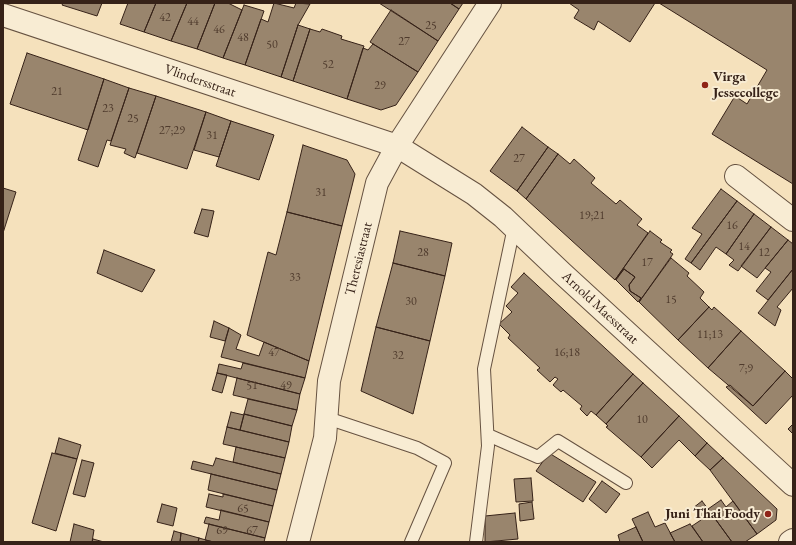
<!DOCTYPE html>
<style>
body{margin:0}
#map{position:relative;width:796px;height:545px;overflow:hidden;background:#f5e1bc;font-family:"EB Garamond",serif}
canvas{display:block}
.frame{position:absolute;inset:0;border:4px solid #362218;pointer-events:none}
</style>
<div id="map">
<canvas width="796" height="545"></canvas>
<div class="frame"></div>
</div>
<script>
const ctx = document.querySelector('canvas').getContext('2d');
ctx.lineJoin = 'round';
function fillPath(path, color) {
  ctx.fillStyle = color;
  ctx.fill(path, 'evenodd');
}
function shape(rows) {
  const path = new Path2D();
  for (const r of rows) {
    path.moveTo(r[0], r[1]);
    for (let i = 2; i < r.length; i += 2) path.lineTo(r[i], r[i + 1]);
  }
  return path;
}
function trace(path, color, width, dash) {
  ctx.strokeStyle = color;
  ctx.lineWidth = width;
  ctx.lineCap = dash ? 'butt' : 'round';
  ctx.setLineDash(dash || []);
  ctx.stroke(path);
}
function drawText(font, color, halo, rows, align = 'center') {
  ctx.font = font + ' "EB Garamond",serif';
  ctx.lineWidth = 4;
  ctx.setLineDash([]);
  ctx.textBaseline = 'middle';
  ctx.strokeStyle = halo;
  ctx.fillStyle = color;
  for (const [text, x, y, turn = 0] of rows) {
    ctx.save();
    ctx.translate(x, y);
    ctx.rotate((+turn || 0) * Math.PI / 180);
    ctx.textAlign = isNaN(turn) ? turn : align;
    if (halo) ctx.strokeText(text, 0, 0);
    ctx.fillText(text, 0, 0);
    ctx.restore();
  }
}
const building = shape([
 [63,3,102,3,97,16,62,5,63,3],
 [128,3,156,3,144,32,120,24,128,3],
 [156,3,187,3,171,41,144,32,156,3],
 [187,3,215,3,197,49,171,41,187,3],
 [215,3,228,3,242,10,223,58,197,49,215,3],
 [274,3,294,8,296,3,310,4,298,25,281,77,245,65,261,19,268,22,274,3],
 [379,3,450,3,459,9,438,41,379,3],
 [450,3,463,3,459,9,450,3],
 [569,3,655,3,630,42,598,21,594,30,574,18,579,10,569,3],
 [659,3,793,3,793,184,712,134,735,96,747,104,767,70,659,3],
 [244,5,264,11,245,65,223,58,244,5],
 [391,10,438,41,418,72,370,42,391,10],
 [298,25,310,29,293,81,281,77,298,25],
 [310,29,320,32,322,29,342,36,341,39,364,46,347,99,293,81,310,29],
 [373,44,418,72,396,105,381,110,347,99,363,48,368,50,373,44],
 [27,53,104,79,88,130,10,104,27,53],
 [104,79,129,88,111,141,107,140,98,167,78,160,104,79],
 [129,88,156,96,135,158,124,153,126,149,110,145,129,88],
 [156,96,206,112,187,169,137,153,156,96],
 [206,112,231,121,219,157,194,150,206,112],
 [231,121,274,135,259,180,216,166,231,121],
 [522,127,548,147,517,191,490,171,522,127],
 [303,145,347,160,355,174,342,226,287,212,303,145],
 [548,147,558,154,526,199,517,191,548,147],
 [558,154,570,164,574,159,595,178,591,183,616,204,620,200,642,219,637,225,648,233,615,280,526,199,558,154],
 [3,188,16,192,3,233,3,188],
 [721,189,737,201,691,263,685,259,702,234,692,228,721,189],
 [737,201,754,214,726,254,716,247,700,270,691,263,737,201],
 [202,209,214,211,208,237,194,233,202,209],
 [287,212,342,226,309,361,247,335,268,252,276,255,287,212],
 [754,214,771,227,738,271,729,265,734,260,726,254,754,214],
 [771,227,788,240,757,278,741,266,771,227],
 [400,231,452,243,445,276,393,263,400,231],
 [650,231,662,240,660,242,672,250,670,252,673,254,639,302,641,298,630,291,629,285,635,277,624,269,615,280,650,231],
 [788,240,793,244,793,269,768,300,756,291,771,272,765,268,788,240],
 [104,250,155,270,142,292,97,273,104,250],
 [671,258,689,273,687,276,704,292,700,298,709,307,678,340,639,302,671,258],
 [393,263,445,276,430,341,376,327,393,263],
 [624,269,635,277,629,285,630,291,641,298,638,302,616,280,624,269],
 [793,269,793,288,777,307,781,310,775,326,758,313,793,269],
 [524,273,633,374,596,415,591,411,587,416,580,409,582,406,563,390,561,392,553,385,558,379,555,377,550,382,537,370,540,368,508,338,510,335,499,324,512,312,506,306,518,293,511,287,524,273],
 [709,307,712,310,714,307,741,331,708,368,678,340,709,307],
 [214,321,229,328,225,341,210,337,214,321],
 [376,327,430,341,413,414,361,391,376,327],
 [229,328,241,335,236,349,259,356,264,342,309,361,305,378,221,357,229,328],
 [741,331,785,371,753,406,708,368,741,331],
 [243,363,305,378,300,394,217,373,219,364,241,369,243,363],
 [785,371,793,379,793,395,766,424,726,387,730,385,753,406,785,371],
 [217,373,227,375,222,393,212,390,217,373],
 [633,374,643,383,606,424,596,415,633,374],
 [237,378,300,394,297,410,233,395,237,378],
 [643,383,679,416,641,457,606,427,608,426,606,424,643,383],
 [248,399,297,410,292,426,244,414,248,399],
 [231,412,244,415,240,430,227,427,231,412],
 [244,414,292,426,289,442,240,430,244,414],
 [679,416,707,443,695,456,679,440,652,468,641,457,679,416],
 [793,424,793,434,788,429,793,424],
 [227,427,289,442,285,458,223,444,227,427],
 [59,438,81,445,77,459,55,453,59,438],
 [707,443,723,458,710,470,695,456,707,443],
 [236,447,285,458,281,474,233,462,236,447],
 [52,453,77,459,56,531,32,523,52,453],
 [549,453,596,482,583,502,536,471,549,453],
 [216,458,281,474,277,490,191,469,193,461,213,466,216,458],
 [723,458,777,509,776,520,757,534,710,470,723,458],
 [82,460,94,463,85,497,73,494,82,460],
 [211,474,277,490,273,506,208,490,211,474],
 [531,478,533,501,516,502,514,479,531,478],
 [602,481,620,494,606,513,589,499,602,481],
 [209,494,223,497,223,494,273,506,269,522,206,507,209,494],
 [721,500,726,507,733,501,757,534,745,542,732,542,708,509,721,500],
 [702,501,708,509,732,542,703,542,692,526,701,520,693,508,702,501],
 [532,502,534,519,520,521,519,504,532,502],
 [162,504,177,508,173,526,157,522,162,504],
 [221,510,269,522,265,538,204,523,206,517,219,520,221,510],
 [648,512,655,527,665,523,675,542,643,542,632,519,648,512],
 [515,513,518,539,485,542,485,516,515,513],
 [74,524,94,530,92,542,70,542,74,524],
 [209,524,265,538,264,542,214,542,205,540,209,524],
 [690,524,703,542,675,542,670,533,690,524],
 [636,527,643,542,620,542,618,535,636,527],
 [174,531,181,533,180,542,171,542,174,531],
 [181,533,199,538,198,542,180,542,181,533],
 [199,538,213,542,198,542,199,538],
 [93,539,104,542,92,542,93,539]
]);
const lane = shape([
 [327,418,417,448,445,463,411,542],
 [488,435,538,457,558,441,626,483],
 [476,542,488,446,484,369,514,227]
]);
const street = shape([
 [3,15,397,146,474,194,503,217,562,273,793,485],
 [736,176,793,220],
 [298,542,325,438,329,381,377,183,397,146,490,3],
 [790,542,793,540]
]);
const markers = [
 [705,85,4,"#8f2418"],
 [768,514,4,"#8f2418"]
];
const numberNames = [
 ["42",165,18],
 ["44",193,22],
 ["25",431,26],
 ["46",219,30],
 ["48",243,38],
 ["27",404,42],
 ["50",272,45],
 ["52",328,65],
 ["29",380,86],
 ["21",57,92],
 ["23",108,109],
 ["25",133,119],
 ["27;29",172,131],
 ["31",212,136],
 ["27",519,159],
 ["31",321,193],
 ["19;21",592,216],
 ["16",732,226],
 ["14",744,247],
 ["28",423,253],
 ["12",764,253],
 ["17",647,263],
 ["33",295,278],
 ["15",671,300],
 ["30",411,302],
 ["11;13",710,335],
 ["47",274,353],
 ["16;18",567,353],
 ["32",398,356],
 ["7;9",746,369],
 ["51",252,386],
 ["49",286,386],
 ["10",642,420],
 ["65",243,509],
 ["69",222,531],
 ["67",252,531]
];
const poiNames = [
 ["Virga",713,77],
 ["Jessecollege",713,93],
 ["Juni Thai Foody",760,514,"right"]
];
const streetNames = [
 ["Vlindersstraat",200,81,19],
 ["Theresiastraat",359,259,-76],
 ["Arnold Maesstraat",600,308,43]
];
fillPath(building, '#99856d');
trace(building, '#362218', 1);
trace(lane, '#665241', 14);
trace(street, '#665241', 24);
trace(lane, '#f8ecd3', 12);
trace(street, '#f8ecd3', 22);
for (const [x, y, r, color] of markers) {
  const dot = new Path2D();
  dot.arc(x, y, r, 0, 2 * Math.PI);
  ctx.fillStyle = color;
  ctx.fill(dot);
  trace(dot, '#f8ecd3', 1.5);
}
drawText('12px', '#4f3b2d', null, numberNames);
drawText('bold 14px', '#362218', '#f8ecd3', poiNames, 'left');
drawText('14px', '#362218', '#f8ecd3', streetNames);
</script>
